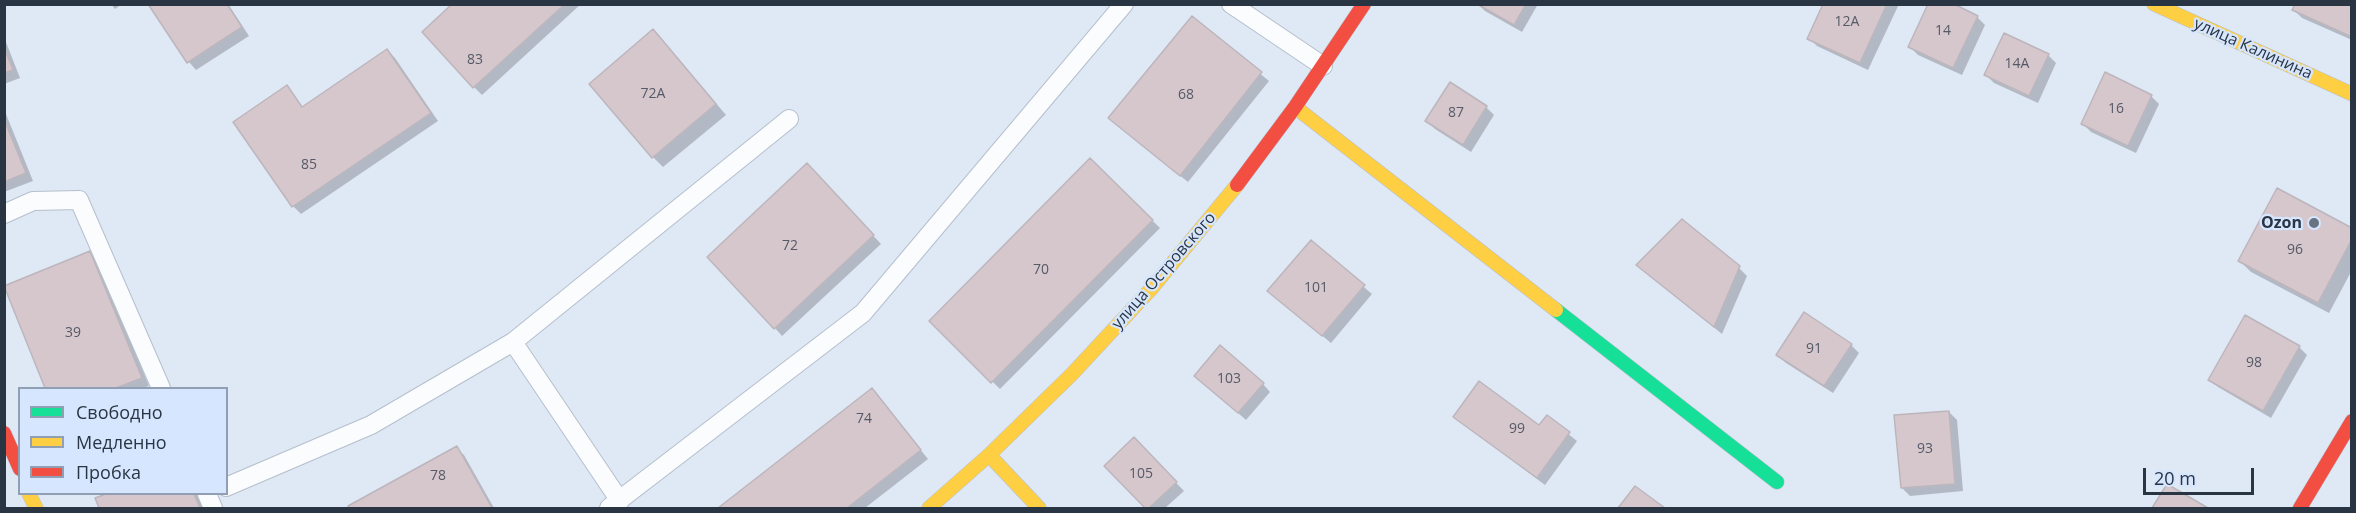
<!DOCTYPE html>
<meta charset="utf-8">
<style>
body{margin:0}
#map{position:relative;width:2356px;height:513px;overflow:hidden;background:#dfe8f5;font-family:"Open Sans",sans-serif}
canvas{display:block}
.frame{position:absolute;inset:0;border:6px solid #2a3544;pointer-events:none}
.legend{position:absolute;left:18px;top:387px;width:210px;height:108px;box-sizing:border-box;background:#d6e6fe;border:2px solid #919fb4;margin:0;padding:8px 10px;list-style:none;font-size:18px;color:#2a3544}
.legend li{display:flex;align-items:center;gap:12px;height:30px}
.legend b{width:30px;border:2px solid #919fb4}
.scale{position:absolute;left:2143px;top:468px;width:111px;height:27px;box-sizing:border-box;border:3px solid #2a3544;border-top:0;padding-left:8px;font-size:18px;line-height:21px;white-space:nowrap;color:#2a3544;-webkit-text-stroke:4px #d6e6fe;paint-order:stroke}
</style>
<div id="map">
<canvas width="2356" height="513"></canvas>
<div class="frame"></div>
<ul class="legend">
<li><b style="height:8px;background:#16e098"></b>Свободно</li>
<li><b style="height:8px;background:#ffcf43"></b>Медленно</li>
<li><b style="height:8px;background:#f24e42"></b>Пробка</li>
</ul>
<div class="scale">20 m</div>
</div>
<script>
const ctx = document.querySelector('canvas').getContext('2d');
ctx.lineJoin = 'round';
function fillPath(path, color) {
  ctx.fillStyle = color;
  ctx.fill(path, 'evenodd');
}
function shape(rows) {
  const path = new Path2D();
  for (const r of rows) {
    path.moveTo(r[0], r[1]);
    for (let i = 2; i < r.length; i += 2) path.lineTo(r[i], r[i + 1]);
  }
  return path;
}
function trace(path, color, width, dash) {
  ctx.strokeStyle = color;
  ctx.lineWidth = width;
  ctx.lineCap = dash ? 'butt' : 'round';
  ctx.setLineDash(dash || []);
  ctx.stroke(path);
}
function drawText(font, color, halo, rows, align = 'center') {
  ctx.font = font + ' "Open Sans",sans-serif';
  ctx.lineWidth = 4.5;
  ctx.setLineDash([]);
  ctx.textBaseline = 'middle';
  ctx.strokeStyle = halo;
  ctx.fillStyle = color;
  for (const [text, x, y, turn = 0] of rows) {
    ctx.save();
    ctx.translate(x, y);
    ctx.rotate((+turn || 0) * Math.PI / 180);
    ctx.textAlign = isNaN(turn) ? turn : align;
    if (halo) ctx.strokeText(text, 0, 0);
    ctx.fillText(text, 0, 0);
    ctx.restore();
  }
}
const shadow = shape([
 [111,4,122,4,115,9],
 [150,4,228,4,249,36,196,70,189,62],
 [455,4,581,4,482,95,474,87],
 [1478,4,1538,4,1522,32,1485,11],
 [1825,4,1899,4,1868,70,1817,46,1809,38],
 [2352,4,2352,40,2302,18,2294,10],
 [1977,17,1985,25,1962,75,1918,55,1910,47],
 [1192,18,1269,81,1188,182,1118,126],
 [4,37,20,78,4,84],
 [664,42,726,115,663,167,653,157],
 [387,50,395,58,438,121,301,214,293,206,235,122,287,87,303,108],
 [2048,55,2056,63,2038,103,1994,83,1986,75],
 [2151,96,2159,104,2136,153,2091,132,2083,124],
 [1486,107,1494,115,1471,152,1435,129,1427,121],
 [4,109,33,181,4,192],
 [1090,160,1160,228,1000,389,931,321],
 [815,173,881,244,782,336,775,328],
 [2352,230,2352,270,2329,313,2251,272,2240,261],
 [1311,242,1372,294,1331,343,1277,298],
 [90,253,98,261,149,386,143,388,47,388,6,287],
 [1739,268,1747,276,1722,334,1646,273],
 [1851,345,1859,353,1833,393,1786,363,1778,355],
 [2299,347,2307,355,2271,418,2218,387,2210,380],
 [1204,383,1263,384,1270,392,1246,420],
 [872,390,928,459,865,508,720,508],
 [1949,412,1957,420,1963,491,1910,496,1902,488],
 [1454,417,1540,427,1547,417,1577,441,1545,485],
 [1134,439,1184,491,1165,508,1147,508,1107,466],
 [456,448,464,455,494,508,351,508,350,507],
 [2168,486,2205,508,2154,508],
 [1635,488,1662,508,1620,508],
 [110,494,197,494,204,508,101,508,97,499]
]);
const building = shape([
 [148,4,227,4,242,27,187,63,148,4],
 [452,4,565,4,473,88,422,32,452,4],
 [1477,4,1526,4,1514,25,1477,4],
 [1823,4,1887,4,1860,63,1807,39,1823,4],
 [1928,4,1954,4,1978,16,1953,68,1908,47,1928,4],
 [2295,4,2352,4,2352,37,2292,10,2295,4],
 [1192,16,1262,72,1180,176,1108,118,1192,16],
 [653,29,716,104,652,158,589,84,653,29],
 [2004,33,2049,54,2029,96,1984,75,2004,33],
 [4,47,13,70,4,73,4,47],
 [387,49,431,113,292,207,233,122,287,85,302,107,387,49],
 [2105,72,2152,95,2128,146,2081,124,2105,72],
 [1450,82,1487,106,1463,145,1425,121,1450,82],
 [4,119,26,173,4,182,4,119],
 [1090,158,1153,220,991,383,929,321,1090,158],
 [807,163,874,235,774,329,707,257,807,163],
 [2277,188,2352,228,2352,239,2318,303,2238,261,2277,188],
 [1682,219,1740,266,1714,327,1636,265,1682,219],
 [1311,240,1365,285,1322,336,1267,291,1311,240],
 [90,251,142,378,116,388,45,388,4,286,90,251],
 [1804,312,1852,344,1824,386,1776,355,1804,312],
 [2245,315,2300,346,2263,411,2208,380,2245,315],
 [1220,345,1264,383,1238,413,1194,376,1220,345],
 [1479,381,1539,425,1547,415,1570,432,1537,478,1453,417,1479,381],
 [872,388,921,450,847,508,718,508,872,388],
 [1949,411,1955,484,1901,488,1894,415,1949,411],
 [1134,437,1177,482,1149,508,1145,508,1104,466,1134,437],
 [457,446,492,508,349,508,348,506,457,446],
 [2167,484,2208,508,2152,508,2167,484],
 [1635,486,1665,508,1618,508,1635,486],
 [106,494,194,494,200,508,99,508,95,498,106,494]
]);
const lane = shape([
 [1231,4,1323,66],
 [4,214,33,201,79,200,161,388],
 [513,342,620,501],
 [226,487,371,425,513,342,789,119],
 [207,494,213,508],
 [609,508,863,313,1124,4]
]);
const fast = shape([
 [1556,310,1777,482]
]);
const slow = shape([
 [2154,4,2352,94],
 [1295,107,1556,310],
 [989,455,1039,508],
 [29,494,36,508],
 [929,508,989,455,1072,374,1151,289,1237,185]
]);
const jam = shape([
 [1237,185,1295,107,1364,4],
 [4,433,20,469],
 [2300,508,2352,421]
]);
const markers = [
 [2314,223,6,"#697482"]
];
const numberNames = [
 ["12А",1847,22],
 ["14",1943,31],
 ["83",475,60],
 ["14А",2017,64],
 ["72А",653,94],
 ["68",1186,95],
 ["16",2116,109],
 ["87",1456,113],
 ["85",309,165],
 ["72",790,246],
 ["96",2295,250],
 ["70",1041,270],
 ["101",1316,288],
 ["39",73,333],
 ["91",1814,349],
 ["98",2254,363],
 ["103",1229,379],
 ["74",864,419],
 ["99",1517,429],
 ["93",1925,449],
 ["105",1141,474],
 ["78",438,476]
];
const streetNames = [
 ["улица Калинина",2253,49,24],
 ["улица Островского",1164,271,-49]
];
const poiNames = [
 ["Ozon",2302,223]
];
fillPath(shadow, '#0003');
fillPath(building, '#d6c7cd');
trace(building, '#bcb6bc', 1.5);
trace(lane, '#b6bfcc', 20);
trace(fast, '#b6bfcc', 15);
trace(slow, '#b6bfcc', 15);
trace(jam, '#b6bfcc', 15);
trace(lane, '#fafcfe', 18);
trace(fast, '#16e098', 14);
trace(slow, '#ffcf43', 14);
trace(jam, '#f24e42', 14);
for (const [x, y, r, color] of markers) {
  const dot = new Path2D();
  dot.arc(x, y, r, 0, 2 * Math.PI);
  ctx.fillStyle = color;
  ctx.fill(dot);
  trace(dot, '#d6e6fe', 2);
}
drawText('14px', '#555a66', null, numberNames);
drawText('16px', '#2a3544', '#d6e6fe', streetNames);
drawText('bold 16px', '#2a3544', '#d6e6fe', poiNames, 'right');
</script>
